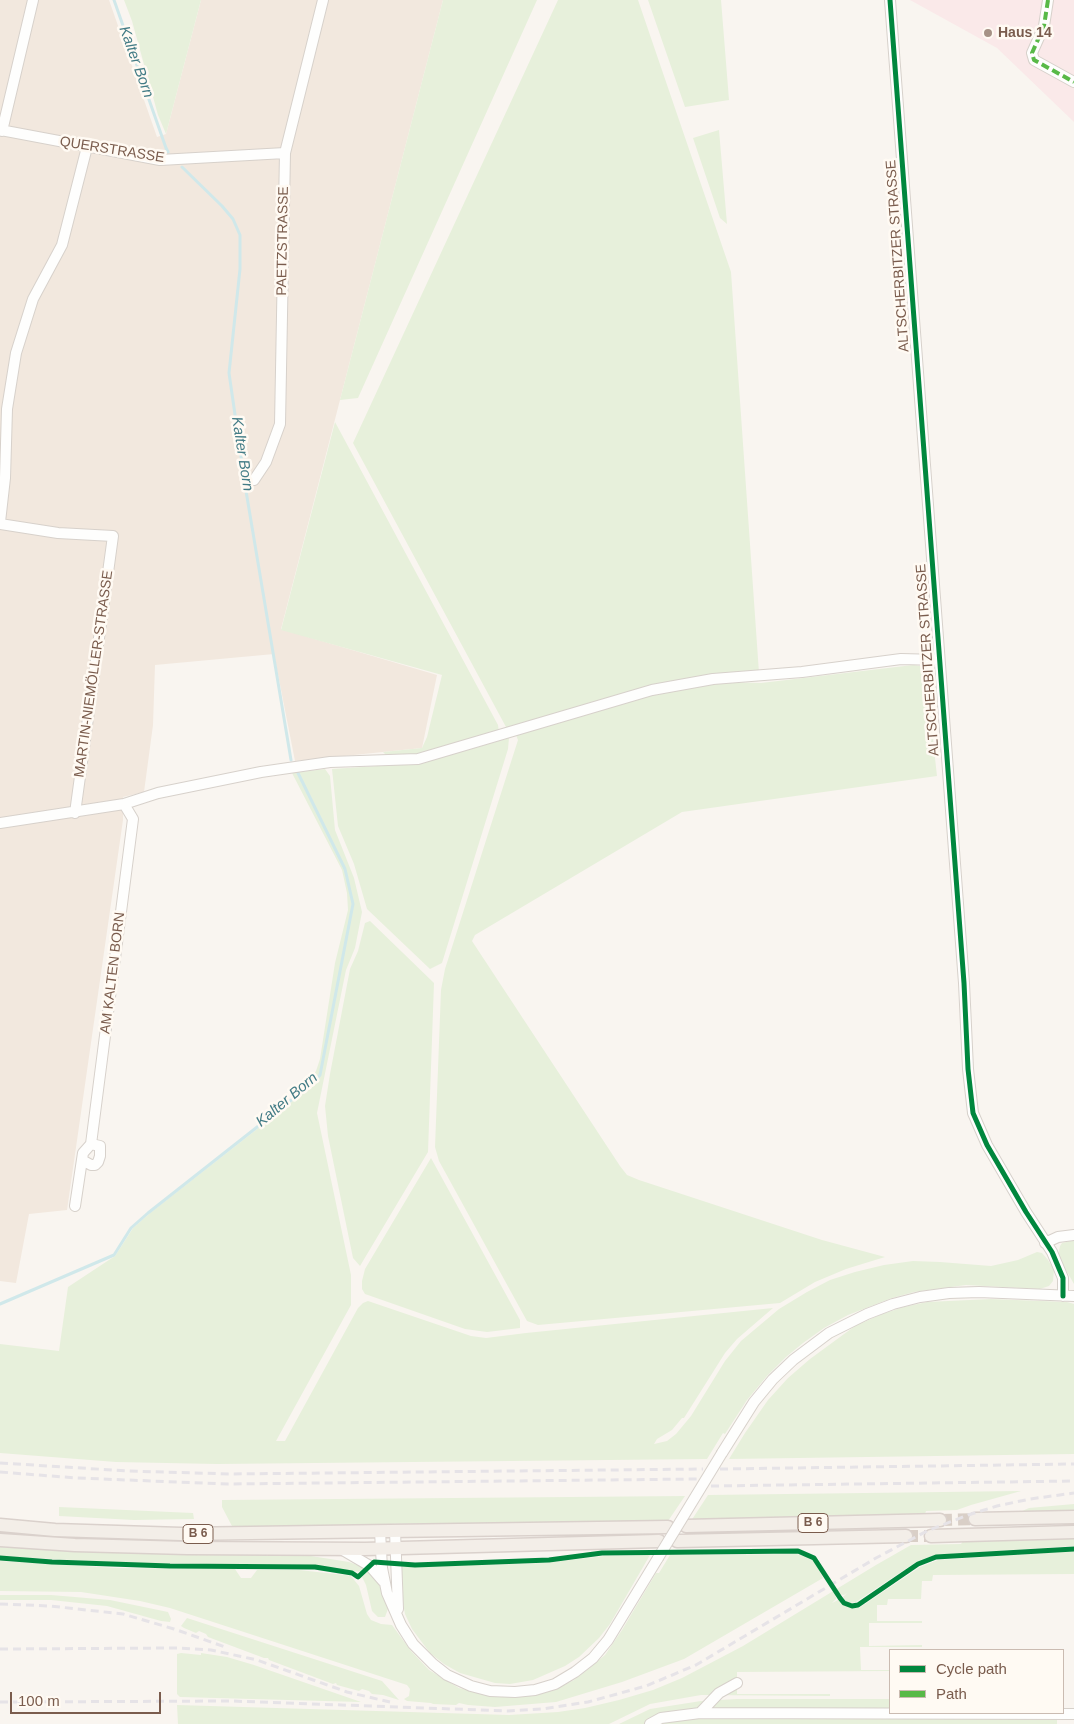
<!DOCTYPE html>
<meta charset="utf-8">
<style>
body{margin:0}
#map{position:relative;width:1074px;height:1724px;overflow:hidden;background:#f9f5f0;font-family:Helvetica,sans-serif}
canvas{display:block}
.legend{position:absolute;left:889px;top:1649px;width:175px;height:65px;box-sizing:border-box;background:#fffaf3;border:1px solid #cabbb1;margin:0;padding:6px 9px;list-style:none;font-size:15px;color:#7a5c4d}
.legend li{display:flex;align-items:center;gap:10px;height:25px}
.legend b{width:25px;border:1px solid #cabbb1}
.scale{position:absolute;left:10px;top:1692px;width:151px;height:22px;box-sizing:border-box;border:2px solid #7a5c4d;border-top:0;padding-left:6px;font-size:15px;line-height:18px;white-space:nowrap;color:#7a5c4d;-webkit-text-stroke:4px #fffaf3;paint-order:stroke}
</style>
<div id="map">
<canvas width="1074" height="1724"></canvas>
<ul class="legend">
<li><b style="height:6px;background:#00873e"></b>Cycle path</li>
<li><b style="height:6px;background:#58b947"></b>Path</li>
</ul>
<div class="scale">100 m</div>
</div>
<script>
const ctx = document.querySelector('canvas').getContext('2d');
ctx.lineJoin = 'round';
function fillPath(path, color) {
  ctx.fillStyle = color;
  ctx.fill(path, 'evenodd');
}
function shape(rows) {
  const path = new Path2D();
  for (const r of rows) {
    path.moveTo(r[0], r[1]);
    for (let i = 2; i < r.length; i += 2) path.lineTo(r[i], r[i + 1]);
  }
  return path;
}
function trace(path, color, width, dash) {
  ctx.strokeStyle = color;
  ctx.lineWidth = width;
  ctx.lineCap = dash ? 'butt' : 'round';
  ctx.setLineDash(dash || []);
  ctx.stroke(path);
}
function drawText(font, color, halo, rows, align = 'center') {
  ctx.font = font + ' Helvetica,sans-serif';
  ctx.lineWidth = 5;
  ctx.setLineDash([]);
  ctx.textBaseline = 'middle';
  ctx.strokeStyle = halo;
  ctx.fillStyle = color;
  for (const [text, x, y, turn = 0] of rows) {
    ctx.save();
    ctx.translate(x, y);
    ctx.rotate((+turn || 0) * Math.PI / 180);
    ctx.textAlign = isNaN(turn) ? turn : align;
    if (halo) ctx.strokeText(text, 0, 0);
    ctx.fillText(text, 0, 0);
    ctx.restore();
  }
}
const residential = shape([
 [0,0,109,0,157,137,166,134,201,0,443,0,281,629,437,675,422,748,295,761,274,654,155,665,153,725,144,792,123,797,123,820,67,1210,29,1214,16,1283,0,1281]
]);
const medical = shape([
 [910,0,1074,0,1074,122,997,48]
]);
const green = shape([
 [124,0,201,0,166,134,158,115,132,21],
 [443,0,537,0,358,398,340,400],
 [558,0,638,0,731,272,759,673,712,676,510,729,506,727,353,443],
 [648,0,721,0,729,100,685,107],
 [719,130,727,224,720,218,693,138],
 [335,422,498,725,499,732,422,754,387,756,383,752,422,748,427,737,442,675,281,630],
 [913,665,926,667,933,672,936,681,926,677,937,776,682,812,475,935,472,941,620,1166,627,1175,639,1180,822,1240,885,1257,846,1269,815,1282,780,1303,538,1325,527,1321,439,1161,435,1147,441,990,445,969,518,740,516,735,649,696,724,682,761,683],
 [509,738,508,749,442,963,430,969,367,909,354,864,338,826,332,769,423,763],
 [325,769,330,776,335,830,354,878,362,912,355,948,346,970,317,1113,351,1275,351,1305,276,1441,285,1441,358,1308,363,1303,368,1301,471,1336,486,1338,526,1333,773,1308,737,1339,725,1353,684,1418,682,1418,672,1430,657,1439,654,1444,667,1441,676,1434,691,1416,725,1361,741,1341,779,1309,807,1292,830,1280,855,1272,884,1265,913,1261,940,1262,991,1266,1018,1260,1037,1252,1042,1253,1048,1260,1054,1270,1053,1281,1049,1286,1040,1289,966,1285,914,1292,892,1298,848,1315,824,1328,803,1343,786,1357,767,1376,747,1400,725,1434,723,1433,707,1459,217,1464,116,1462,0,1453,0,1344,59,1351,68,1287,115,1256,133,1228,150,1213,317,1082,309,1081,316,1071,320,1059,335,963,348,910,347,893,342,870,292,773],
 [370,921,434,983,428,1152,360,1266,353,1258,328,1136,325,1106,330,1074,350,969,358,951,365,923],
 [431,1158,520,1320,520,1328,487,1332,465,1329,365,1294,362,1289,362,1281,365,1269],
 [1074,1240,1074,1284,1058,1256,1060,1246,1062,1243],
 [991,1299,1067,1302,1074,1304,1074,1454,729,1459,745,1433,768,1400,788,1378,810,1359,855,1326,882,1314,904,1307,927,1302],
 [1021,1491,971,1505,957,1510,926,1511,925,1514,691,1521,708,1495],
 [685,1496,668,1521,387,1524,299,1528,233,1528,222,1507,222,1500],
 [1074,1504,1074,1512,1020,1512,1029,1508],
 [59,1507,193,1513,194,1519,134,1520,59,1516],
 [1074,1537,1074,1546,935,1555,916,1562,856,1602,850,1603,846,1601,843,1597,847,1593,844,1595,837,1594,836,1599,832,1603,838,1600,850,1608,859,1608,920,1567,938,1560,1074,1551,1074,1574,933,1575,932,1581,922,1581,921,1599,888,1599,887,1605,877,1605,877,1621,922,1621,922,1623,869,1623,869,1646,922,1645,922,1647,860,1647,861,1670,890,1670,890,1671,737,1672,737,1694,830,1694,830,1696,701,1695,650,1704,609,1724,178,1724,177,1705,509,1715,558,1712,585,1708,619,1700,653,1690,682,1678,743,1646,876,1565,911,1545,961,1544,963,1541],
 [0,1547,101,1552,311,1556,349,1562,363,1567,361,1572,307,1565,128,1563,32,1558,0,1556],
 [797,1554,806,1557,815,1562,823,1578,684,1659,622,1682,556,1702,495,1707,468,1705,459,1703,456,1705,433,1704,431,1703,407,1701,404,1699,409,1696,410,1689,407,1685,170,1608,140,1601,81,1592,0,1591,0,1561,117,1568,235,1569,241,1578,251,1578,257,1570,299,1570,345,1575,351,1576,359,1586,367,1614,371,1620,381,1624,392,1625,411,1651,429,1670,459,1688,479,1693,513,1697,554,1690,574,1680,587,1670,605,1655,622,1630,656,1573,659,1573,670,1555],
 [650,1555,610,1624,599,1638,579,1657,565,1666,533,1680,510,1684,495,1683,460,1673,444,1664,430,1653,412,1629,405,1614,402,1598,402,1567,544,1563,604,1556],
 [368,1571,375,1578,382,1590,388,1609,385,1617,378,1617,372,1611,366,1585,362,1577],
 [0,1595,51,1595,110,1600,168,1612,171,1619,170,1622,161,1621,107,1606,51,1600,0,1600],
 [187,1618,382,1681,399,1700,383,1695,372,1694,369,1691,362,1689,359,1691,337,1685,336,1683,333,1684,269,1660,268,1658,264,1658,208,1637,206,1634,199,1631,196,1633,184,1628,181,1626],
 [181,1653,201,1655,201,1653,227,1657,254,1665,361,1702,180,1697,177,1694,177,1654],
 [737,1699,890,1699,890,1713,1057,1713,1057,1724,619,1724,650,1709,701,1701]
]);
const stream = shape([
 [114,0,166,148,168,152],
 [182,167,222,206,233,219,240,235,240,269,229,373,246,491,291,760],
 [0,1304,114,1255,131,1228,148,1213,313,1083,320,1075,353,904,345,869,298,773]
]);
const majorTunnel = shape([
 [940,1520,975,1519],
 [906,1536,931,1536]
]);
const minor = shape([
 [890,0,964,983,968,1069,973,1113,987,1145,1026,1212,1052,1252,1063,1278,1063,1296],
 [1048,0,1044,26,1032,53,1034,60,1074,82],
 [0,130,160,160,285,153],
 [2,131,33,0],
 [254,480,266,462,280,424,285,153,323,0],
 [0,522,5,478,7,409,16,353,33,299,62,245,87,147],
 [0,524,58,533,113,536,75,813],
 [0,823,124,804,158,793,261,772,330,762,418,759,652,690,713,679,802,672,901,659,939,660],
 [82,1160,91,1165,95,1165,98,1162,100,1156,100,1146,91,1144],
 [75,1206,83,1153,91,1144,133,819,124,804],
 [1045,1243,1058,1237,1074,1235],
 [722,1453,754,1402,773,1379,793,1360,829,1333,867,1314,893,1304,920,1297,949,1293,979,1292,1074,1296],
 [380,1531,382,1568,387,1593,401,1625,413,1644,433,1664,447,1675,471,1686,490,1691,515,1692,535,1690,555,1684,575,1672,593,1658,608,1640,658,1558],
 [395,1531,398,1609],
 [341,1549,370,1566,383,1581],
 [700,1713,719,1693,737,1683],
 [650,1724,661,1718,700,1713,1074,1714]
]);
const major = shape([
 [975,1519,1074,1517],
 [0,1525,55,1530,181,1534,668,1527],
 [686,1526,940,1520],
 [931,1536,1074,1532],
 [0,1540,75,1545,187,1548,365,1549,659,1541],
 [677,1541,906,1536]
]);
const rail = shape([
 [0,1463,129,1471,229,1474,703,1469],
 [720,1469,1074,1464],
 [0,1472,77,1478,228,1484,697,1479],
 [711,1486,1074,1481],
 [0,1604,50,1606,123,1614,174,1629,228,1648],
 [0,1649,177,1648,211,1650,257,1660,347,1692,390,1702],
 [0,1702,231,1701,508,1711,542,1709,588,1702,646,1686,696,1665,876,1558,927,1531,968,1515,997,1506,1030,1499,1074,1493]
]);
const minorBridge = shape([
 [658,1558,722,1453]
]);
const quiet = shape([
 [1048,0,1044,26,1032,53,1034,60,1074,82]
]);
const cycleway = shape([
 [890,0,964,983,968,1069,973,1113,987,1145,1026,1212,1052,1252,1063,1278,1063,1296],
 [0,1558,52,1562,170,1566,315,1567,352,1573,358,1577,374,1562,415,1565,549,1560,602,1553,798,1551,814,1558,840,1598,844,1603,852,1606,858,1605,918,1564,936,1557,1074,1549]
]);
const markers = [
 [988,33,5,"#a69286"]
];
const shields = [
 [813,1523,30],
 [198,1534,30]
];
const shieldNames = [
 ["B 6",813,1523],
 ["B 6",198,1534]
];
const poiNames = [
 ["Haus 14",998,33]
];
const streetNames = [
 ["QUERSTRASSE",112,150,9],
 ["PAETZSTRASSE",283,241,-89],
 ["ALTSCHERBITZER STRASSE",898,256,-94],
 ["ALTSCHERBITZER STRASSE",928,660,-94],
 ["MARTIN-NIEMÖLLER-STRASSE",94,674,-82],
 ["AM KALTEN BORN",113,973,-83]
];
const waterNames = [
 ["Kalter Born",136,62,70],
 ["Kalter Born",242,454,81],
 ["Kalter Born",287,1100,-40]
];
fillPath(residential, '#f2e8de');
fillPath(medical, '#fae9e9');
fillPath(green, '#e7f0db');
trace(stream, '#d0e8ea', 3);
trace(majorTunnel, '#d9cfc7', 12, [12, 6]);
trace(minor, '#d7d1cb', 12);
trace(major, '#dad1cc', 15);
trace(minor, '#fefefd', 10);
trace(major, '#f3eee8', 12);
trace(rail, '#e6e3e7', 3, [8, 5]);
trace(minorBridge, '#d7d1cb', 12, []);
trace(minorBridge, '#fefefd', 10);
trace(quiet, '#58b947', 4, [8, 4]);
trace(cycleway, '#00873e', 5);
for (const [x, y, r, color] of markers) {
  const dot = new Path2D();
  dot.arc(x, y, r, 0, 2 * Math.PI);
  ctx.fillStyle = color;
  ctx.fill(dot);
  trace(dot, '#fffaf3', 2);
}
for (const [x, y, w] of shields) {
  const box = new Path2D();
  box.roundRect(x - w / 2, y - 9.5, w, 19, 4);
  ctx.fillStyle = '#fffaf3';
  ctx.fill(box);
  trace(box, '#7a5c4d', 1);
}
drawText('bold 12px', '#7a5c4d', null, shieldNames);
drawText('bold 14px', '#7a5c4d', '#fffaf3', poiNames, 'left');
drawText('14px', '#7a5c4d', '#fffaf3', streetNames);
drawText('italic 15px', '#437c86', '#fffaf3', waterNames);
</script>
